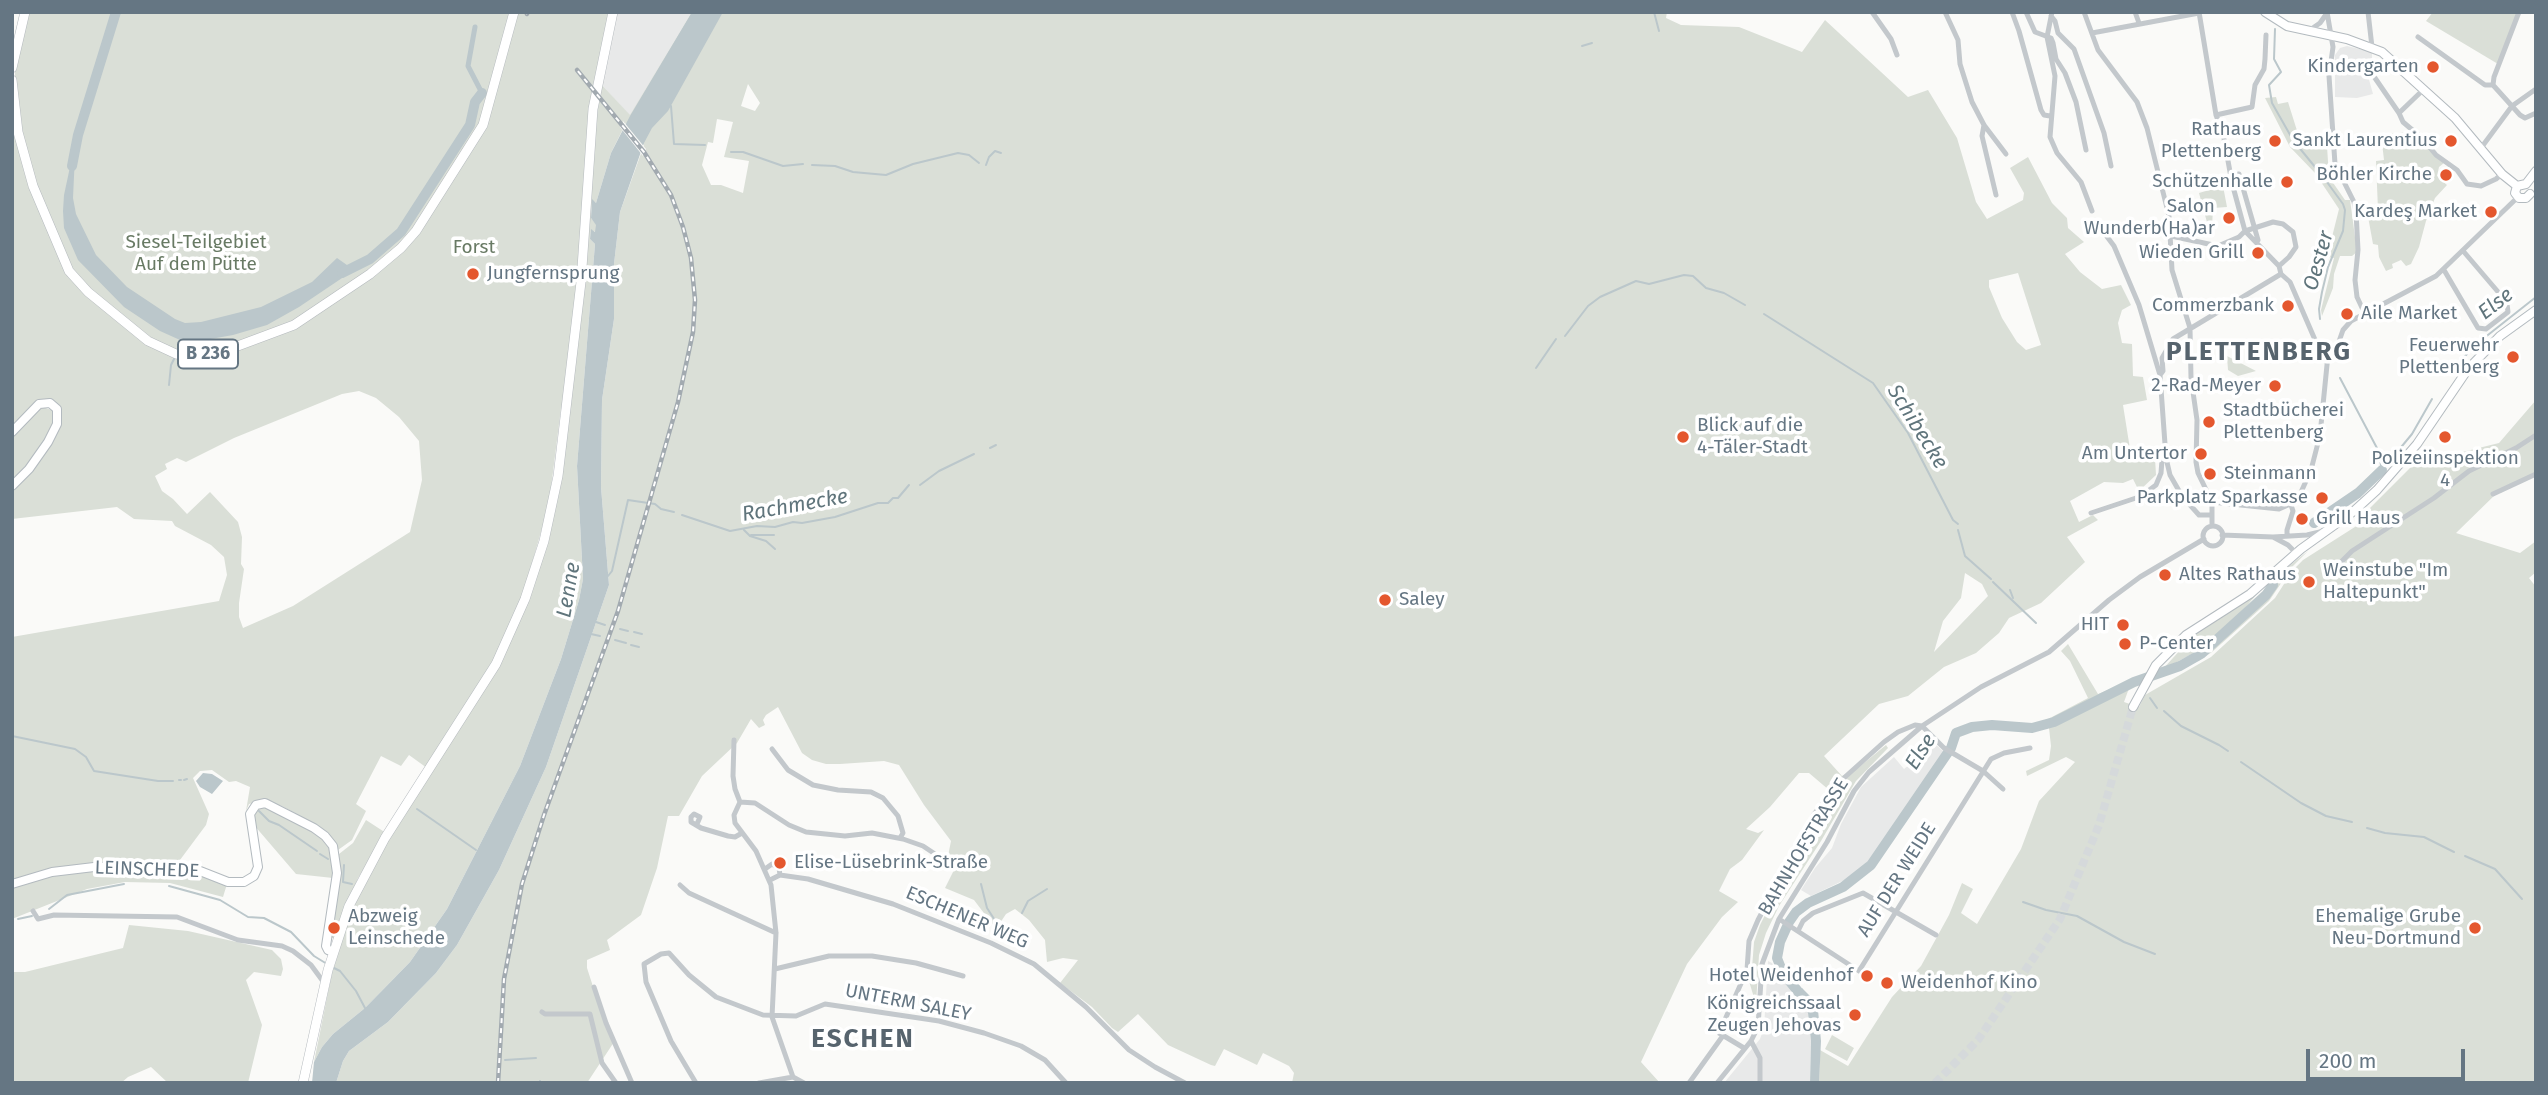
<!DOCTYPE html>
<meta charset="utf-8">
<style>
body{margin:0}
#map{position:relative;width:2548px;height:1095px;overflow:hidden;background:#fafaf8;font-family:"Fira Sans",sans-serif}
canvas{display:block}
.frame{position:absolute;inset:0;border:14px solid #657683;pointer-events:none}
.scale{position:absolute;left:2306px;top:1049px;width:159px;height:32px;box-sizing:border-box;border:4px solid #657683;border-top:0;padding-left:9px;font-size:21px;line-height:24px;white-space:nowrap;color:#657683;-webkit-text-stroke:5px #fff;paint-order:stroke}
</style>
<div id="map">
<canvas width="2548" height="1095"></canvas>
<div class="frame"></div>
<div class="scale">200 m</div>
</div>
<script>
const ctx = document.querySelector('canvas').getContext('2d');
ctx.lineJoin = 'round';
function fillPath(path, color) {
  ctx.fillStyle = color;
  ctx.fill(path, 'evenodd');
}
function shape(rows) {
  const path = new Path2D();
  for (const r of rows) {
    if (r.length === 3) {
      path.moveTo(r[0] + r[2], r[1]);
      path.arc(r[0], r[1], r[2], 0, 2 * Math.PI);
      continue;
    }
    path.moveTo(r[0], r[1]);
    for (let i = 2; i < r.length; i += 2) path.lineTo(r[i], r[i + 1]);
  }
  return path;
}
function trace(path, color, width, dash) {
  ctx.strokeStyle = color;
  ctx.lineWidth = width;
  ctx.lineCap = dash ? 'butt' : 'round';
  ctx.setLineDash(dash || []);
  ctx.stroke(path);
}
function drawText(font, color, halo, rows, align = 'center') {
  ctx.font = font + ' "Fira Sans",sans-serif';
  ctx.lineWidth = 7;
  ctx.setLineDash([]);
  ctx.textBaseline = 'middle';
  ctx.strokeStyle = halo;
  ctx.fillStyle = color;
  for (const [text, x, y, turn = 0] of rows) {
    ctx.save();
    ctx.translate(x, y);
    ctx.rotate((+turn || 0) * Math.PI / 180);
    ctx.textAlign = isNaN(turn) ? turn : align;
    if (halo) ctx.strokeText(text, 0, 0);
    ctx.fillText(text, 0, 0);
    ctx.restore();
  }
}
const built = shape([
 [613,12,692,12,630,116,601,84],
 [2347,46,2372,52,2372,71,2368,76,2373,94,2357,98,2335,97,2335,55,2340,48],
 [1935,744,1944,752,1884,844,1867,865,1855,875,1811,896,1801,890,1815,868,1832,848,1841,824,1861,787,1894,757,1904,769],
 [1768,961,1772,963,1776,971,1796,993,1808,1013,1811,1041,1810,1083,1724,1083,1760,1039,1764,1028]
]);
const green = shape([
 [27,12,612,12,596,82,601,84,630,115,692,12,1667,12,1666,18,1681,25,1739,27,1802,52,1825,20,1908,97,1928,90,1957,138,1976,202,1987,219,2023,200,2024,193,2010,168,2028,157,2052,203,2067,218,2068,228,2084,242,2065,254,2080,272,2102,289,2121,285,2131,305,2122,310,2118,323,2122,343,2132,344,2133,376,2143,377,2147,400,2123,405,2130,449,2145,450,2155,458,2156,475,2139,491,2133,479,2123,483,2104,482,2070,501,2079,522,2093,515,2098,520,2067,537,2085,562,2041,603,2009,618,1999,633,1976,653,1944,667,1908,696,1879,704,1824,756,1842,776,1858,768,1886,745,1888,748,1856,781,1821,841,1779,906,1766,933,1759,955,1756,1004,1748,978,1752,968,1754,942,1760,925,1802,841,1808,819,1829,790,1809,773,1799,773,1770,807,1746,829,1758,833,1764,830,1742,860,1730,869,1719,891,1738,902,1722,917,1687,964,1641,1062,1660,1083,1292,1083,1294,1073,1289,1066,1263,1053,1257,1065,1224,1049,1215,1066,1211,1065,1168,1045,1138,1014,1118,1032,1112,1028,1092,1007,1060,983,1078,960,1063,958,1047,962,1045,940,1029,920,1015,909,1006,914,996,929,974,900,945,888,956,866,947,861,951,841,924,805,899,765,884,761,840,764,826,764,812,760,802,753,778,707,766,715,763,720,765,725,759,728,751,719,737,743,702,776,679,816,668,816,657,868,641,915,607,940,610,950,587,960,587,968,600,1008,614,1042,587,1083,336,1083,343,1061,349,1051,388,1022,436,973,457,945,499,870,546,767,609,585,601,487,602,400,614,319,614,264,620,212,644,145,626,123,611,153,596,203,592,200,591,218,596,224,596,232,591,230,590,239,595,244,577,466,583,579,579,600,561,659,520,766,447,909,410,962,365,1008,333,1034,322,1047,314,1062,335,958,353,907,388,840,498,666,528,600,556,503,570,408,561,408,549,504,522,598,508,636,494,663,427,768,409,755,401,766,381,756,356,804,366,811,352,840,338,850,326,831,282,806,262,801,249,804,246,811,250,787,236,781,229,782,212,770,200,771,193,778,209,814,206,825,177,864,91,864,41,871,55,873,94,868,174,871,202,875,227,884,223,897,170,883,125,882,87,889,12,919,12,637,219,601,227,575,224,557,211,545,175,526,172,521,134,519,117,507,12,519,12,489,32,471,43,456,58,430,61,417,61,408,56,403,41,400,33,406,12,428,12,112,18,147,31,187,34,185,24,148,15,91,15,70],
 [748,84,760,103,755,111,741,106],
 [717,119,733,122,724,157,749,161,743,193,721,185,711,185,702,165,708,142,713,143],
 [2018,273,2041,345,2026,350,2017,342,2002,318,1989,287,1989,280],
 [359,391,376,398,399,417,419,441,422,480,410,532,293,606,243,628,239,617,239,603,244,569,241,564,242,537,238,522,210,492,187,514,173,499,162,491,155,476,167,469,165,464,177,458,186,462,234,438,342,394],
 [1965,573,1982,584,1988,596,1934,652,1943,621,1961,598],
 [2433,12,2518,12,2498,64,2426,21],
 [2276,97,2278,104,2288,102,2299,137,2312,138,2327,146,2329,177,2345,200,2350,200,2351,207,2357,252,2352,256,2340,256,2334,274,2333,288,2322,316,2321,310,2334,258,2327,257,2339,209,2315,173,2290,147,2265,98],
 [2414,132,2444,163,2439,167,2437,176,2447,185,2435,198,2426,221,2419,247,2411,264,2406,266,2401,260,2392,264,2393,268,2386,271,2379,257,2378,245,2373,244,2367,211,2378,210,2376,161,2384,160,2381,134],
 [2223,186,2227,207,2213,208,2212,227,2208,226,2199,193],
 [2227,356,2256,371,2238,376,2228,370],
 [2536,400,2536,474,2499,491,2456,533,2520,553,2536,541,2536,572,2529,578,2536,587,2536,1083,1819,1083,1820,1050,1848,1066,1892,997,1921,966,1949,915,1962,883,1973,889,1961,913,1977,924,2021,849,2039,801,2075,762,2066,757,2027,776,2026,771,2049,760,2051,746,2048,719,2088,698,2070,661,2061,651,2068,644,2098,694,2132,680,2124,702,2139,707,2145,695,2211,657,2275,598,2293,570,2303,560,2369,518,2365,513,2422,456,2438,458,2499,443],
 [42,407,52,410,55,420,46,439,26,468,12,480,12,437],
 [2308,551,2292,567,2269,601,2212,652,2197,662,2258,607,2289,566],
 [2256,595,2235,620,2203,648,2162,670,2193,636],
 [263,807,280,810,325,841,332,853,333,878,296,874,254,825,252,811],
 [366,820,386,833,358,878,334,938,330,938,340,876,339,854,353,843],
 [129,925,188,931,272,950,281,959,283,969,281,976,254,972,246,980,262,1025,248,1083,168,1083,151,1067,128,1077,121,1083,12,1083,12,972,25,972,123,948],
 [1832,1035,1854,1048,1847,1061,1825,1049]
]);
const water = shape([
 [692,12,723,12,668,111,652,128,644,143,620,212,614,264,614,319,602,400,601,487,609,585,546,767,499,870,457,945,436,973,388,1022,349,1051,343,1061,336,1083,312,1083,314,1062,322,1047,333,1034,365,1008,410,962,447,909,520,766,561,659,579,600,583,579,577,466,595,244,590,239,591,229,595,232,596,225,591,218,592,199,596,203,611,153,630,116],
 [73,153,75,155,73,198,76,214,96,255,127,287,175,319,185,323,201,322,261,307,312,282,337,258,354,270,299,307,267,325,233,335,205,340,180,340,160,331,124,307,78,260,64,228,63,211,64,195],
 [203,773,212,774,223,781,212,794,200,787,196,781],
 [1802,988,1813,999,1818,1010,1821,1041,1819,1083,1810,1083,1811,1041,1808,1013,1796,993]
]);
const pier = shape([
 [623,121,646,149,643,156,620,127]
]);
const stream = shape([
 [1654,12,1659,31],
 [2275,29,2274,59,2281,72,2269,85,2272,103,2293,140,2324,178,2343,204,2345,210,2343,231,2328,267,2322,292,2319,309,2320,319],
 [1582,46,1592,43],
 [671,106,674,144,705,145],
 [731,152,743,152,783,166,803,164],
 [812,165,835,166,853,172,886,175,913,164,958,153,969,155,979,163],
 [986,165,989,157,995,151,1001,153],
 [1764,314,1873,383,1908,433,1953,520,1958,524],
 [1565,336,1588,306,1600,297,1636,281,1649,284,1684,275,1693,276,1706,288,1724,293,1745,305],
 [179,347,180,340],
 [1536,368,1556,339],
 [2451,372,2474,346,2536,297],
 [2340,378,2378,450,2382,470],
 [169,385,171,365,174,359],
 [990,448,996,445],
 [2383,469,2412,434,2432,399],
 [920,485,939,471,974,454],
 [682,515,730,531,757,526,775,527,793,522,802,523,835,517,878,503,888,503,893,498,898,498,909,485],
 [744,530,750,536,766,541,775,549],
 [1958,530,1965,556,1991,579],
 [751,535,774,535],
 [608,576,612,571,628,500,655,504,661,509,674,512],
 [1993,582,2036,623],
 [2010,590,2013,598],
 [596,622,605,625],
 [620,629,628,631],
 [634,632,642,634],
 [591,634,600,636],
 [615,640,626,643],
 [631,645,639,647],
 [2150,698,2157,708],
 [2164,711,2181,726,2219,745,2228,751],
 [12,736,75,749,86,757,94,771,158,781,173,781],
 [2241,762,2301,803,2326,816,2352,822],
 [179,780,181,780],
 [184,780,187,779],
 [417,809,476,850],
 [259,811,269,821,279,825,317,851],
 [2367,828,2385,833,2424,837,2454,852],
 [320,854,328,859],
 [2465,856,2495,869,2522,899],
 [344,865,343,882,352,884],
 [981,884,987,908,1000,928],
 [169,886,220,900,248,917,264,918,291,932,314,956,327,964],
 [2023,902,2046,910,2077,916,2124,942,2155,954],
 [49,909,67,895,124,884],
 [1022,913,1028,901,1047,889],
 [18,919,32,916],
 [332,967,340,971,356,991,365,1008],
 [505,1060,536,1058],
 [540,1081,540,1083]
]);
const canal = shape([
 [475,27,468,66,483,95]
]);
const river = shape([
 [72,166,78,135,116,12],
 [342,273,370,259,401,232,470,125,475,102,482,93],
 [2314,523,2358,493,2382,470],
 [1805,1000,1783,973,1777,958,1780,942,1789,922,1796,912,1808,903,1843,887,1871,865,1951,748,1956,733,1972,727,1992,725,2032,728,2054,722,2134,682,2180,666,2201,654,2266,595,2273,585]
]);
const secondaryTunnel = shape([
 [1935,1083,1978,1040,2060,919,2099,825,2133,707]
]);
const street = shape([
 [1872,12,1891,39,1897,55],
 [1945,12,1958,40,1960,64,1972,102,1984,125,2006,154],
 [2012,12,2019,31,2041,110,2044,115,2050,116],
 [2026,12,2035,32,2051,38,2053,43,2056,59,2065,73,2076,102,2086,150],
 [2052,12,2047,37,2055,76,2050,137,2057,153,2081,182,2092,211],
 [2084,12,2098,50,2137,102,2147,128,2169,216,2172,270,2190,328,2191,378,2197,420,2196,462,2198,473,2212,502,2212,526],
 [2135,12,2139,23],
 [2199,12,2216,115,2223,133,2232,183,2245,231,2279,266,2281,274,2290,282,2319,349,2328,355],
 [2327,12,2333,47,2329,76,2335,164,2354,202,2356,212,2358,250,2355,280,2357,297,2364,312],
 [2368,12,2372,47],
 [2519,12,2494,77,2493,85,2520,115,2525,118,2536,113],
 [2051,16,2055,21,2058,33,2074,49,2104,133,2111,166],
 [2310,30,2320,23,2327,13],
 [2092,33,2199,13],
 [2418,37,2485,85,2493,85],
 [2375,78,2399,113],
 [2424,89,2399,113,2403,122,2423,139,2436,155,2457,170,2467,184,2481,186,2496,179,2502,174],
 [2216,115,2252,107,2255,85,2264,69,2265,59,2266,35],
 [1984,125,1982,136,1996,195],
 [2481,148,2512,106,2536,89],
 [2231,176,2239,174,2258,240],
 [2105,234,2114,246,2139,305,2160,375,2166,458,2170,475,2182,496,2199,515,2212,515],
 [2171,236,2218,246,2239,237,2245,231,2273,222,2283,224,2293,232,2296,247,2289,257,2279,266],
 [2444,270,2478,328,2486,329,2508,312,2507,304,2499,293,2464,252],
 [2328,355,2336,350,2343,330,2351,321,2436,276,2518,197],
 [2160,375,2163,371,2162,358,2173,339,2281,274],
 [2493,494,2536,474],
 [2212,502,2279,509,2297,501,2311,470,2320,435,2328,355],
 [2091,513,2136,498,2148,491,2156,485,2161,473,2162,460,2166,458],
 [2213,536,10],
 [2222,535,2273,537,2307,535,2324,531],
 [2287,535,2287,530,2293,511,2291,505],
 [2273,537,2288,545,2296,553],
 [2330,573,2352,551,2434,498,2469,471,2516,448,2536,435],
 [734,740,733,776,735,789,740,802],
 [772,749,788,770,813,785,838,790,871,792,883,798,898,816,903,833,900,838],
 [740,802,734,815,735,823,756,851,771,885,776,933,772,1017,793,1077],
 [740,802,755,803,789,825,806,832,845,836,872,833,903,839,923,846,941,858],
 [697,824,700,817,694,814,691,817,691,822,701,828,728,836,735,837,742,833],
 [765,869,772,864,779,868,780,875,770,880],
 [780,875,808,879,893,904,991,943,1034,964,1086,1007,1129,1050,1155,1067,1185,1083],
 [680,885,689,893,776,933],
 [33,911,38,919,54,915,177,917,238,940,282,946,293,951,311,965,325,984],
 [1779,919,1859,971,1991,759,2004,753,2030,748],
 [1798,931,1803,921,1813,913,1863,893,1936,935],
 [775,969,829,956,872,956,916,963,963,976],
 [594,987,606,1023,632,1083],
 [542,1012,545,1014,590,1014,602,1063,616,1083],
 [1751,1041,1760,1058,1760,1083],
 [1744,1048,1719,1033,1747,970,1749,941,1758,920,1814,814,1845,777,1884,742,1898,732,1915,725,1922,726,1944,748,1983,771,2003,789],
 [696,1083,671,1041,646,982,644,964,661,954,669,953,689,975,716,997,763,1015,796,1016,825,1004,939,1021,984,1033,1021,1046,1045,1060,1066,1083],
 [759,1083,793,1077,804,1083],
 [1689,1083,1722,1037],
 [1717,1083,1751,1041,1758,1027,1762,964,1779,919,1827,842,1854,791,1869,772,1922,726,1981,687,2049,652,2109,600,2140,577,2204,539]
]);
const secondary = shape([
 [2265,12,2287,26,2347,39,2382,52,2455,118,2502,174,2517,186],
 [2517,186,2515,193,2519,198,2526,198,2530,194],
 [2517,186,2526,184,2536,171],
 [12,432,39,404,50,403,57,409,57,424,48,442,29,469,12,486],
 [2133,707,2156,665,2186,635,2250,594,2301,549,2354,511,2377,490,2417,444,2468,369,2500,336,2536,310],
 [12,884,52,872,94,867,131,866,195,869,228,882,244,882,254,876,258,867,250,814,256,805,265,803,314,828,325,836,333,846,337,873,326,946,328,950,333,952]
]);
const primary = shape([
 [12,68,25,12],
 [12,80,18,132,33,186,69,271,88,292,148,341,176,354,189,356,205,355,227,350,294,325,370,274,401,248,416,231,483,125,514,12],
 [303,1083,328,970,349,906,385,838,496,664,525,599,544,541,558,476,581,282,593,109,613,12]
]);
const rail = shape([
 [526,12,527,14],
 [498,1083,504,979,522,884,544,815,618,611,678,402,693,332,695,300,691,258,683,227,671,195,644,152,577,70]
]);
const markers = [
 [2433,67,7,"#e4572e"],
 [2275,141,7,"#e4572e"],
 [2451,141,7,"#e4572e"],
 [2446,175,7,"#e4572e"],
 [2287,182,7,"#e4572e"],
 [2491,212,7,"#e4572e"],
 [2229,218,7,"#e4572e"],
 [2258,253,7,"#e4572e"],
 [473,274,7,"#e4572e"],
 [2288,306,7,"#e4572e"],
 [2347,314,7,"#e4572e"],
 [2513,357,7,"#e4572e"],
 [2275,386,7,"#e4572e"],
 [2209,422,7,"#e4572e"],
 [1683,437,7,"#e4572e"],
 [2445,437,7,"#e4572e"],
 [2201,454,7,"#e4572e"],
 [2210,474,7,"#e4572e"],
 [2322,498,7,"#e4572e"],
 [2302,519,7,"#e4572e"],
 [2165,575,7,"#e4572e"],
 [2309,582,7,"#e4572e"],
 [1385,600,7,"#e4572e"],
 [2123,625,7,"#e4572e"],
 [2125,644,7,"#e4572e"],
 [780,863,7,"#e4572e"],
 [334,928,7,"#e4572e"],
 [2475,928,7,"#e4572e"],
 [1867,976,7,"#e4572e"],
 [1887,983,7,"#e4572e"],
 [1855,1015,7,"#e4572e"]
];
const shields = [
 [208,354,60]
];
const shieldNames = [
 ["B 236",208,354]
];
const poiNames = [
 ["Kindergarten",2419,67],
 ["Rathaus",2261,130],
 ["Plettenberg",2261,152],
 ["Sankt Laurentius",2437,141],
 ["Böhler Kirche",2432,175],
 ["Schützenhalle",2273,182],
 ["Salon",2215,207],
 ["Wunderb(Ha)ar",2215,229],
 ["Kardeş Market",2477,212],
 ["Wieden Grill",2244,253],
 ["Jungfernsprung",487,274,"left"],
 ["Commerzbank",2274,306],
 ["Aile Market",2361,314,"left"],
 ["Feuerwehr",2499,346],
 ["Plettenberg",2499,368],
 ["2-Rad-Meyer",2261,386],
 ["Stadtbücherei",2223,411,"left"],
 ["Plettenberg",2223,433,"left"],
 ["Blick auf die",1697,426,"left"],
 ["4-Täler-Stadt",1697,448,"left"],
 ["Am Untertor",2187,454],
 ["Polizeiinspektion",2445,459,"center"],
 ["4",2445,481,"center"],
 ["Steinmann",2224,474,"left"],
 ["Parkplatz Sparkasse",2308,498],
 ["Grill Haus",2316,519,"left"],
 ["Weinstube \"Im",2323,571,"left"],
 ["Haltepunkt\"",2323,593,"left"],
 ["Altes Rathaus",2179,575,"left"],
 ["Saley",1399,600,"left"],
 ["HIT",2109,625],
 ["P-Center",2139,644,"left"],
 ["Elise-Lüsebrink-Straße",794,863,"left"],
 ["Abzweig",348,917,"left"],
 ["Leinschede",348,939,"left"],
 ["Ehemalige Grube",2461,917],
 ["Neu-Dortmund",2461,939],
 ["Hotel Weidenhof",1853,976],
 ["Weidenhof Kino",1901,983,"left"],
 ["Königreichssaal",1841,1004],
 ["Zeugen Jehovas",1841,1026]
];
const parkNames = [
 ["Siesel-Teilgebiet",196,243],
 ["Auf dem Pütte",196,265],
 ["Forst",474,248]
];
const streetNames = [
 ["BAHNHOFSTRASSE",1804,847,-59],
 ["LEINSCHEDE",147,870,2],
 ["AUF DER WEIDE",1897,880,-58],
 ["ESCHENER WEG",967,918,23],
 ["UNTERM SALEY",908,1003,11]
];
const waterNames = [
 ["Oester",2319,261,-74],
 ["Else",2496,304,-38],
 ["Schibecke",1917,427,58],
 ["Rachmecke",795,506,-10],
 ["Lenne",569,590,-80],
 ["Else",1921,752,-57]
];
const districtNames = [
 ["PLETTENBERG",2259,353],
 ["ESCHEN",863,1040]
];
fillPath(built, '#e8e9e9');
fillPath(green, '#dadfd7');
fillPath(water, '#bbc7cb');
fillPath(pier, '#fafaf8');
trace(stream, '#bbc7cb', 2);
trace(canal, '#bbc7cb', 5);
trace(river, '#bbc7cb', 10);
trace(secondaryTunnel, '#d5d9db', 8, [8, 4]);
trace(secondary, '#b3babf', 10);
trace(primary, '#b5babe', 10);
trace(street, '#c3c8cc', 5);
trace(secondary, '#fff', 8);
trace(primary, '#fff', 9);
trace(rail, '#a2aab0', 4.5);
trace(rail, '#fff', 2, [5]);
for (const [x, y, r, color] of markers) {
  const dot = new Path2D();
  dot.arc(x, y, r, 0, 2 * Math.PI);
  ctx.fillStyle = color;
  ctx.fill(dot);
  trace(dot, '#fff', 2.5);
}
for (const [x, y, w] of shields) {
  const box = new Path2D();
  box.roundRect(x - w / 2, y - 14.5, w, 29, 5);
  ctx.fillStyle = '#fff';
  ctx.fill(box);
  trace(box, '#657683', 2);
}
drawText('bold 18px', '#657683', null, shieldNames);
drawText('19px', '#657683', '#fff', poiNames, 'right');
drawText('19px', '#687a64', '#fff', parkNames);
drawText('19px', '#657683', '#fff', streetNames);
drawText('italic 21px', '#60757c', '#fff', waterNames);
ctx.letterSpacing = '2px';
drawText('bold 26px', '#57646e', '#fff', districtNames);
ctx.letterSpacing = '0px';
</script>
